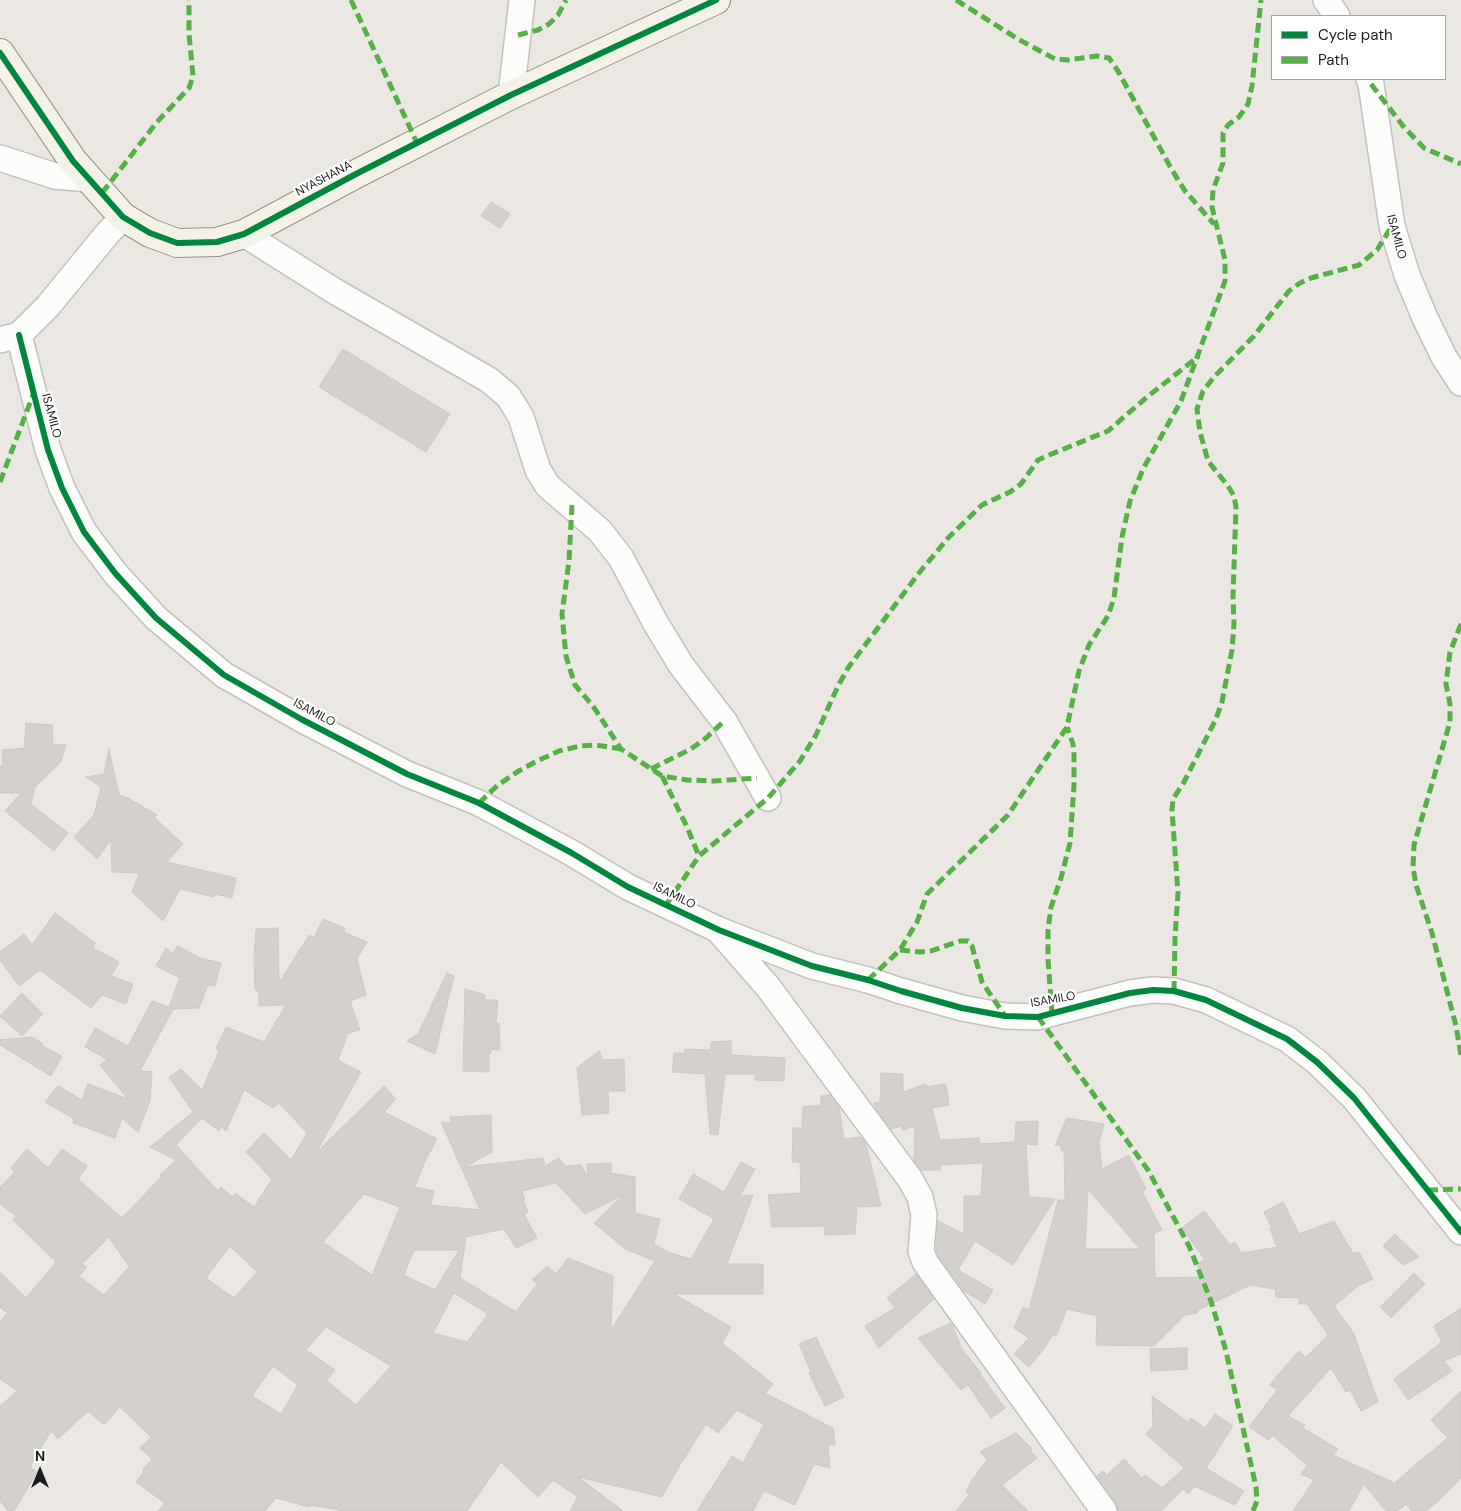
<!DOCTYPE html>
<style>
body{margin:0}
#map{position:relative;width:1461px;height:1511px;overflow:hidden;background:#ebe8e4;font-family:"DM Sans",sans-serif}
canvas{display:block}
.legend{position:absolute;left:1271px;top:15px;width:175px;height:65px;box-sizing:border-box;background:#fff;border:1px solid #a4a4a4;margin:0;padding:6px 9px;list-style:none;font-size:15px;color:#1c1c1c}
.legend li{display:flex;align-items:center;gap:10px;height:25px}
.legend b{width:25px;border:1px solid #a4a4a4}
.north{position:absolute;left:15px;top:1446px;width:50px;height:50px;-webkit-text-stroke:4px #fff;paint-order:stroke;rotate:0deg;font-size:14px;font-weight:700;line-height:20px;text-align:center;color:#1c1c1c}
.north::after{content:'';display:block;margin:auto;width:18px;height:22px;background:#1c1c1c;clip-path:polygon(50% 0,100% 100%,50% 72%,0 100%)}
</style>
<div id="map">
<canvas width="1461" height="1511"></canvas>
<ul class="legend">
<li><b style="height:6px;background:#00873e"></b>Cycle path</li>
<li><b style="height:6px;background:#55b145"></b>Path</li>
</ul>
<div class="north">N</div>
</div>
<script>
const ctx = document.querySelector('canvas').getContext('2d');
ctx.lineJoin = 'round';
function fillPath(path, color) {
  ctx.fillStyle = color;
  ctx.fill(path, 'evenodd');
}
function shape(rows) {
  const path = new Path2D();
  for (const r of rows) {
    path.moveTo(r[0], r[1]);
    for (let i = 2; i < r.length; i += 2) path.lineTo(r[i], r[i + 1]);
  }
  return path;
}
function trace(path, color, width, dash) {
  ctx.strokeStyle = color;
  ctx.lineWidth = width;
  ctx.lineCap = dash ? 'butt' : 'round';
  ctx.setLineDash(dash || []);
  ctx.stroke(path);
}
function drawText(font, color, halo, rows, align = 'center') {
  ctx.font = font + ' "DM Sans",sans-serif';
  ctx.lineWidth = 4.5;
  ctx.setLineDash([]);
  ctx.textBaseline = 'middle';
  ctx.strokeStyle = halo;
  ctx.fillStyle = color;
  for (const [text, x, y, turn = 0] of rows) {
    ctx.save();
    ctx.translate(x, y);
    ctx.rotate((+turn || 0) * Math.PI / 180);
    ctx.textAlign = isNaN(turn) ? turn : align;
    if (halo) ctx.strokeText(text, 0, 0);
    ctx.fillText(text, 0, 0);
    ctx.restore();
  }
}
const building = shape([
 [491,202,510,214,500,228,481,216,491,202],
 [343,349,450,414,426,452,319,387,343,349],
 [26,723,52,725,53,745,66,744,61,762,35,787,31,804,68,833,54,851,5,811,21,793,0,793,0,766,3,766,2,750,24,748,26,723],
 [109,749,119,795,126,797,157,815,155,818,183,844,167,862,236,878,232,898,215,894,214,897,180,889,163,921,132,892,139,873,112,872,111,840,97,859,74,837,94,815,101,787,86,777,104,774,109,749],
 [55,913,95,943,93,948,119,962,111,976,133,984,126,1004,102,995,91,1008,40,970,19,986,0,960,0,952,24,934,32,945,55,913],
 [323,919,345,928,344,932,367,942,357,959,366,995,350,1001,360,1030,348,1033,338,1060,361,1072,316,1153,384,1086,396,1099,384,1112,437,1139,424,1163,415,1187,434,1191,431,1205,480,1210,441,1122,451,1123,450,1117,491,1115,492,1152,465,1167,543,1158,545,1166,559,1158,565,1166,581,1165,588,1177,587,1164,611,1163,611,1173,635,1177,635,1213,660,1219,654,1244,668,1252,691,1259,714,1219,679,1199,693,1174,724,1192,741,1162,755,1169,740,1196,753,1195,727,1264,763,1264,763,1294,674,1294,731,1327,722,1343,773,1384,765,1393,833,1428,835,1445,828,1445,830,1468,814,1464,795,1505,764,1491,753,1511,697,1511,732,1456,743,1463,764,1424,737,1410,718,1433,706,1424,680,1465,662,1497,578,1477,623,1511,570,1511,578,1497,553,1480,538,1497,501,1462,467,1511,338,1511,339,1510,309,1505,309,1507,276,1498,265,1511,158,1511,165,1503,136,1482,144,1471,143,1469,152,1459,140,1448,151,1437,120,1407,104,1425,88,1411,58,1439,51,1431,30,1467,37,1472,14,1511,8,1511,0,1501,0,1406,17,1391,0,1379,0,1322,7,1313,0,1307,0,1272,26,1298,56,1262,13,1220,16,1216,0,1204,0,1187,15,1172,11,1168,27,1149,48,1168,62,1149,87,1166,78,1179,122,1218,161,1177,160,1175,176,1160,150,1147,193,1112,169,1077,181,1069,202,1090,219,1051,216,1049,226,1027,264,1042,286,1005,259,1006,259,991,255,990,254,958,256,929,278,928,279,983,309,935,314,938,323,919],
 [244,1090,273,1108,279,1103,307,1133,291,1160,264,1133,246,1152,272,1179,254,1207,235,1193,232,1197,221,1187,218,1191,176,1145,202,1118,219,1131,222,1127,226,1131,244,1090],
 [556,1183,585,1214,623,1195,594,1223,625,1249,655,1261,611,1330,613,1276,568,1258,556,1274,547,1266,532,1280,537,1284,516,1312,460,1278,466,1237,504,1229,516,1248,537,1238,524,1214,528,1212,523,1201,525,1200,522,1191,556,1183],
 [364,1194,400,1207,372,1275,323,1242,364,1194],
 [109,1237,129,1267,104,1295,79,1276,87,1267,82,1264,109,1237],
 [230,1246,257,1272,234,1298,206,1278,230,1246],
 [414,1250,459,1250,435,1290,404,1275,414,1250],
 [454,1293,488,1314,467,1342,433,1333,454,1293],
 [326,1327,391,1366,356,1405,327,1381,335,1370,306,1350,326,1327],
 [273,1366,298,1385,281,1414,252,1396,273,1366],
 [178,946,200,958,221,963,215,986,208,985,199,1008,173,1009,140,1071,152,1072,150,1101,138,1132,122,1118,115,1138,73,1123,74,1119,45,1102,58,1086,82,1100,88,1084,128,1099,100,1065,107,1059,85,1047,95,1028,128,1046,152,1001,169,1007,180,978,156,966,166,948,172,953,178,946],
 [447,973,454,976,435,1054,407,1041,418,1034,447,973],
 [465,989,485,995,484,1000,498,1000,496,1024,499,1023,500,1050,491,1049,491,1053,489,1053,489,1072,463,1071,465,989],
 [22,993,43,1014,22,1036,0,1016,22,993],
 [32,1037,43,1044,42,1046,62,1056,51,1076,0,1045,0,1040,32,1037],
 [731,1041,731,1055,785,1058,784,1081,755,1080,755,1074,725,1074,718,1135,710,1134,705,1074,672,1072,674,1053,685,1053,685,1049,711,1050,711,1042,731,1041],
 [599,1051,603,1060,624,1059,625,1091,608,1091,609,1113,582,1115,577,1068,599,1051],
 [881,1073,903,1074,903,1092,926,1084,927,1087,946,1084,949,1105,932,1108,940,1140,979,1138,980,1144,1015,1142,1016,1122,1038,1121,1037,1145,1026,1144,1029,1197,1055,1199,1013,1265,975,1241,958,1270,993,1290,985,1304,964,1291,938,1255,936,1249,938,1221,964,1234,964,1196,981,1196,983,1163,941,1165,940,1170,921,1170,914,1161,915,1126,903,1130,902,1126,891,1129,876,1109,874,1103,880,1102,881,1073],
 [830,1095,839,1107,844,1139,861,1137,866,1144,881,1206,857,1207,855,1234,825,1235,825,1226,772,1227,768,1195,801,1193,800,1162,792,1162,793,1128,802,1128,803,1107,821,1105,821,1096,830,1095],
 [1067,1118,1104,1124,1099,1143,1102,1169,1129,1155,1146,1189,1142,1191,1162,1230,1154,1233,1155,1278,1203,1277,1197,1264,1205,1260,1182,1228,1204,1211,1230,1245,1235,1242,1241,1253,1277,1247,1270,1229,1272,1228,1264,1212,1283,1202,1299,1234,1334,1221,1353,1253,1360,1253,1373,1279,1357,1287,1334,1306,1354,1334,1378,1402,1361,1411,1350,1390,1346,1392,1331,1368,1288,1416,1305,1425,1303,1428,1338,1449,1333,1455,1397,1484,1396,1482,1416,1464,1448,1438,1431,1420,1461,1391,1461,1478,1437,1502,1426,1511,1412,1511,1406,1504,1397,1511,1386,1511,1364,1484,1349,1511,1293,1511,1314,1480,1301,1474,1307,1465,1272,1435,1269,1440,1249,1427,1277,1390,1270,1385,1276,1377,1299,1351,1306,1357,1328,1335,1307,1304,1299,1304,1299,1298,1276,1297,1275,1289,1250,1285,1197,1311,1198,1313,1185,1315,1154,1346,1096,1345,1097,1316,1067,1309,1056,1336,1053,1334,1044,1349,1029,1367,1014,1354,1029,1338,1014,1328,1023,1307,1029,1310,1058,1200,1065,1200,1064,1151,1061,1150,1061,1145,1055,1145,1067,1118],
 [1088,1189,1140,1249,1085,1249,1088,1189],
 [1395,1234,1419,1257,1403,1265,1383,1246,1395,1234],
 [1414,1273,1425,1284,1391,1318,1380,1307,1414,1273],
 [916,1274,934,1299,879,1348,865,1326,895,1308,887,1298,916,1274],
 [1461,1308,1461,1354,1444,1361,1452,1371,1408,1400,1394,1379,1442,1342,1434,1326,1461,1308],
 [951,1323,962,1349,981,1373,980,1374,1005,1408,991,1418,968,1385,961,1390,918,1338,951,1323],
 [816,1337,844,1397,825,1406,809,1373,811,1372,799,1344,816,1337],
 [1187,1348,1187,1369,1151,1371,1150,1349,1187,1348],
 [1152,1396,1188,1422,1191,1418,1205,1428,1215,1414,1233,1426,1206,1468,1244,1491,1235,1505,1194,1486,1188,1494,1183,1489,1161,1511,1119,1511,1116,1503,1097,1476,1103,1471,1107,1475,1124,1459,1142,1478,1145,1475,1162,1488,1184,1468,1146,1434,1153,1426,1152,1396],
 [1016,1433,1032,1449,1030,1450,1037,1458,1002,1485,1028,1511,956,1511,970,1494,966,1492,972,1480,987,1460,980,1452,1016,1433]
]);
const street = shape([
 [1326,0,1337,16],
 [1369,79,1371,84,1392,226,1407,275,1425,318,1444,357,1461,383],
 [511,95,522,0],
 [0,158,55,176,89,179],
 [244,234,336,292,489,380,508,396,521,417,538,470,548,486,600,531,621,558,655,622,681,665,724,721,768,798],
 [19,335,48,450,62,488,84,532,115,573,156,618,224,675,301,719,407,774,479,803,570,852,628,887,719,930,812,966,868,980,901,991,962,1008,1005,1016,1038,1017,1130,993,1153,990,1174,991,1206,1000,1287,1039,1317,1062,1354,1098,1461,1232],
 [0,340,19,335,48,306,107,234,123,217],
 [720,932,768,987,910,1179,920,1197,924,1215,921,1251,925,1262,1104,1511]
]);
const secondary = shape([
 [0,53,73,161,123,217,150,233,177,243,217,242,244,234,356,174,511,95,716,0]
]);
const quiet = shape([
 [351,0,417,143],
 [956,0,1018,39,1055,59,1068,60,1097,56,1109,58,1118,71,1172,170,1185,191,1214,224],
 [518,35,538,30,549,24,558,15,566,0],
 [1371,84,1403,126,1424,148,1461,164],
 [102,193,157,122,189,88,193,76,189,34,189,0],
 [0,482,33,395],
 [572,505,569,561,562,614,566,656,575,685,593,706,621,749,662,776,687,780,714,781,757,778],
 [1461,624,1450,652,1446,684,1450,704,1450,722,1414,845,1413,867,1416,885,1432,933,1456,1026,1461,1055],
 [651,769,691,749,706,738,724,721],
 [662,776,687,827,699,856],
 [479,803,498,785,517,772,535,762,559,751,580,746,596,745,621,749],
 [666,905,699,856,768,798,800,761,816,735,838,686,848,668,919,573,949,537,982,505,1010,492,1021,484,1038,460,1049,455,1108,431,1147,397,1199,356],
 [900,950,920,952,931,951,960,941,968,941,972,946,982,982,1005,1016],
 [868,980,900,950,917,922,927,894,1008,815,1067,727,1079,671,1089,645,1108,616,1114,598,1122,537,1130,501,1143,469,1181,401,1225,281,1225,260,1212,207,1213,190,1223,163,1223,133,1228,125,1239,117,1248,104,1252,86,1261,0],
 [1174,991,1175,938,1178,893,1172,810,1173,799,1184,782,1216,719,1222,702,1232,650,1234,624,1233,597,1236,507,1234,496,1228,486,1208,461,1200,432,1197,409,1203,391,1214,377,1254,336,1289,291,1300,283,1311,278,1359,265,1377,250,1392,226],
 [1052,1014,1048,959,1048,930,1051,907,1061,878,1070,843,1074,786,1074,755,1073,744,1067,727],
 [1038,1017,1148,1170,1189,1246,1211,1301,1226,1351,1256,1487,1257,1501,1253,1511],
 [1428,1190,1461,1189]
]);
const cycleway = shape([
 [0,53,73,161,123,217,150,233,177,243,217,242,244,234,356,174,511,95,716,0],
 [19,335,48,450,62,488,84,532,115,573,156,618,224,675,301,719,407,774,479,803,570,852,628,887,719,930,812,966,868,980,901,991,962,1008,1005,1016,1038,1017,1130,993,1153,990,1174,991,1206,1000,1287,1039,1317,1062,1354,1098,1461,1232]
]);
const streetNames = [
 ["NYASHANA",324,179,-28],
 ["ISAMILO",1396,237,75],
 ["ISAMILO",51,416,75],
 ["ISAMILO",314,713,28],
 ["ISAMILO",674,896,26],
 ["ISAMILO",1053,1000,-10]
];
fillPath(building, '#d3d0cd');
trace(building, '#cec9c5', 1);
trace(street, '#c3c2c0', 28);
trace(secondary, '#95947c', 30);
trace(street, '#fcfcfb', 25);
trace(secondary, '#f4f2e8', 28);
trace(quiet, '#55b145', 5, [10, 5]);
trace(cycleway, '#00873e', 6);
drawText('12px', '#1c1c1c', '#fff', streetNames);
</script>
